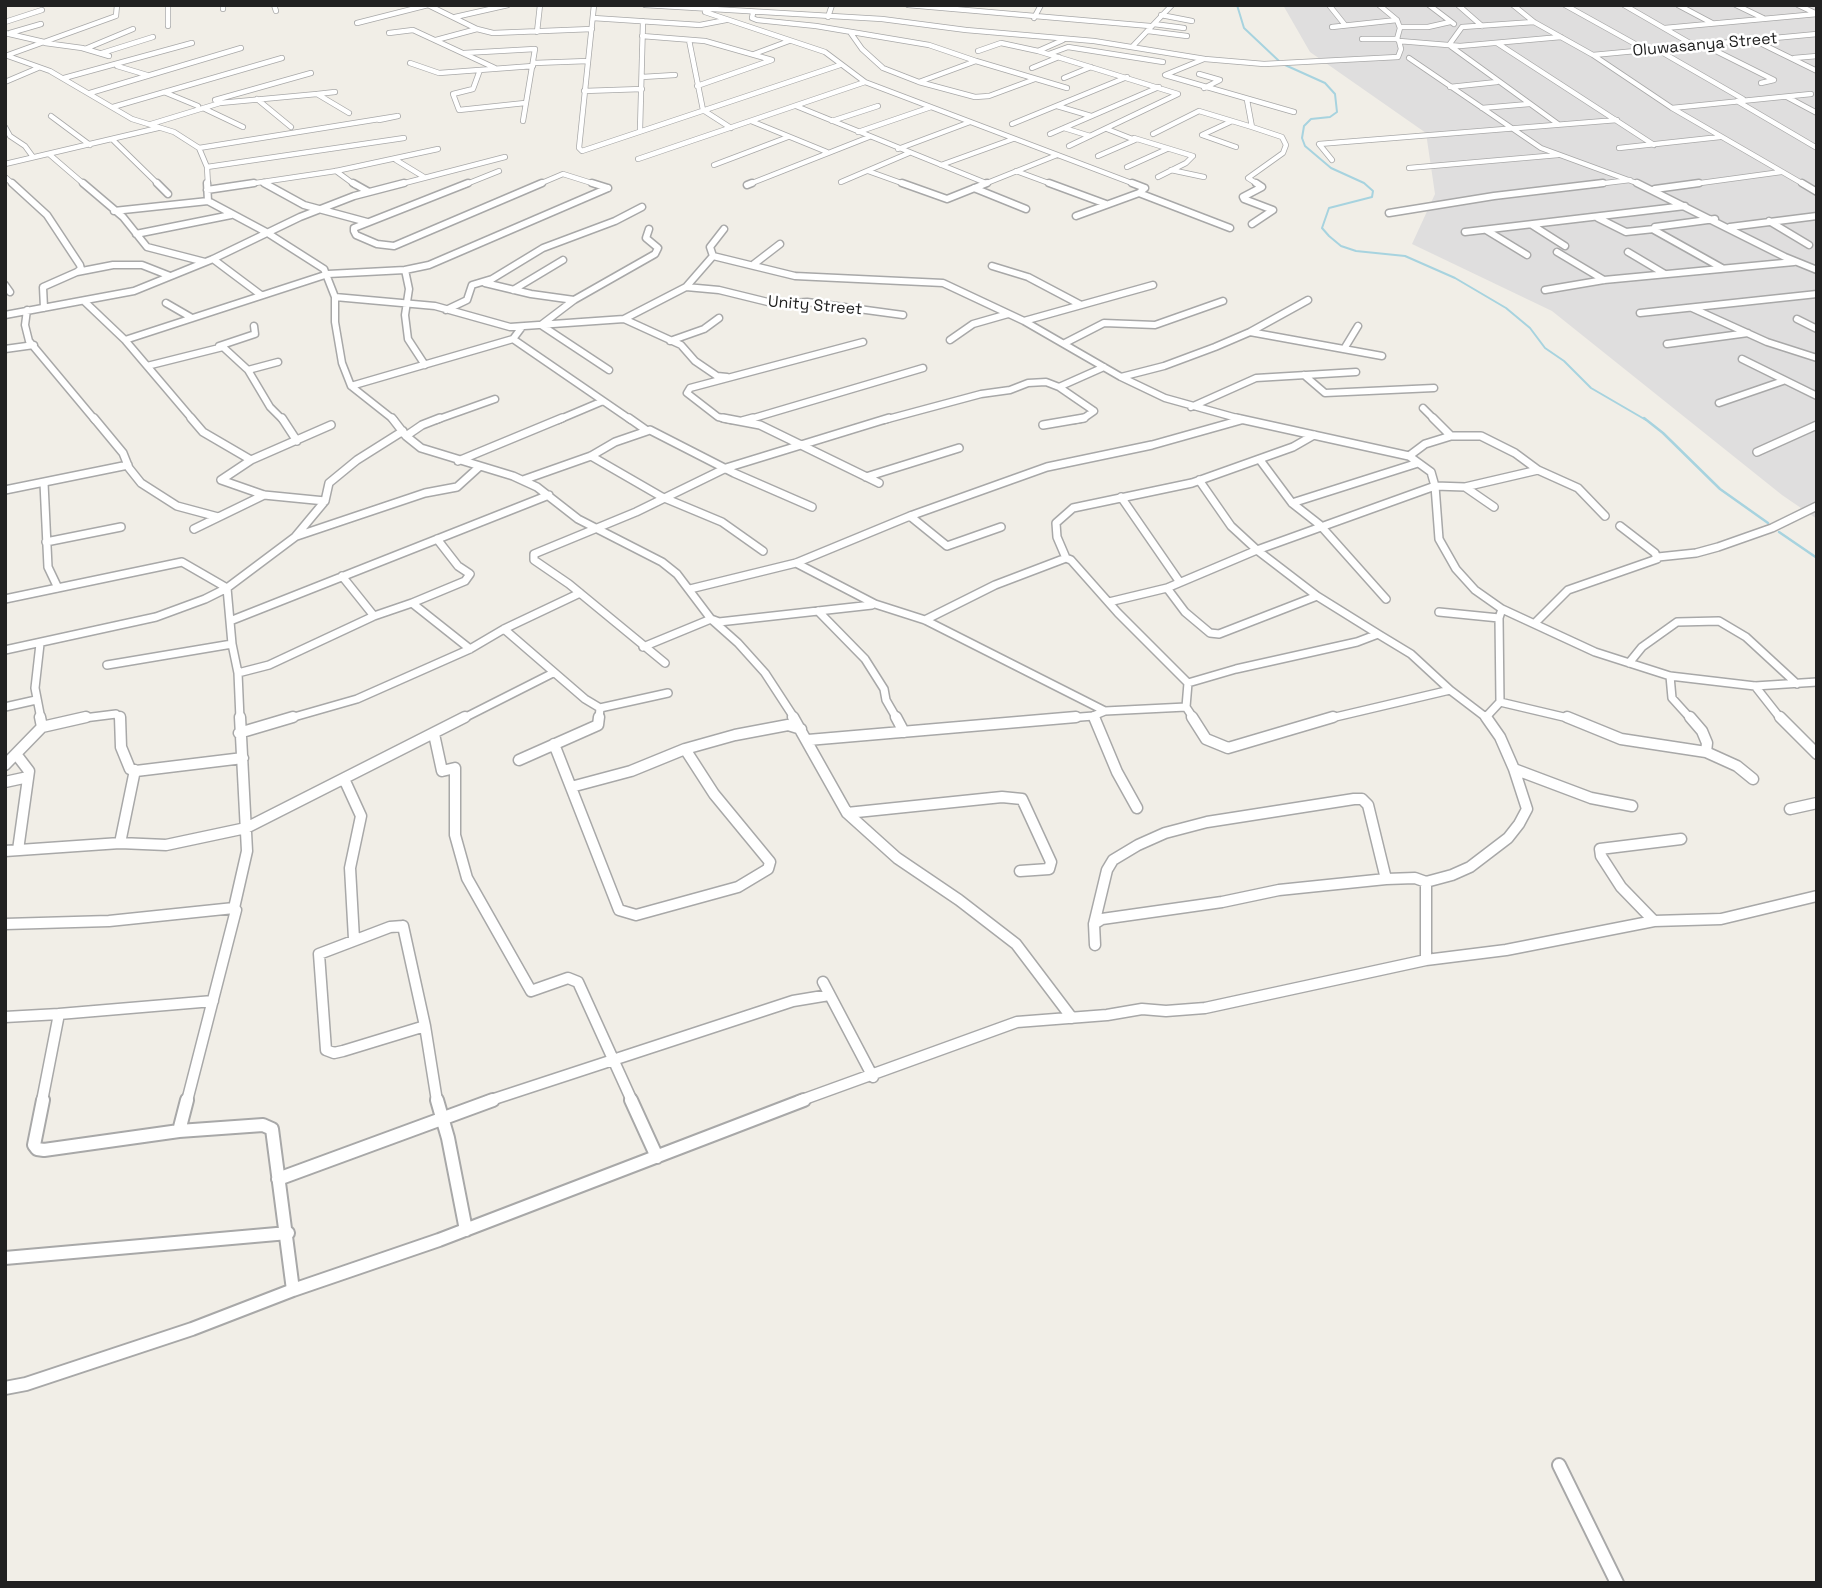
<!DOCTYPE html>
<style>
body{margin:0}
#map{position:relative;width:1822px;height:1588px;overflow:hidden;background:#f1eee7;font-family:"Space Grotesk",sans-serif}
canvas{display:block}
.frame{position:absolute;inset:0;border:7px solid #212121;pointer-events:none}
</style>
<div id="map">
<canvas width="1822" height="1588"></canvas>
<div class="frame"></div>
</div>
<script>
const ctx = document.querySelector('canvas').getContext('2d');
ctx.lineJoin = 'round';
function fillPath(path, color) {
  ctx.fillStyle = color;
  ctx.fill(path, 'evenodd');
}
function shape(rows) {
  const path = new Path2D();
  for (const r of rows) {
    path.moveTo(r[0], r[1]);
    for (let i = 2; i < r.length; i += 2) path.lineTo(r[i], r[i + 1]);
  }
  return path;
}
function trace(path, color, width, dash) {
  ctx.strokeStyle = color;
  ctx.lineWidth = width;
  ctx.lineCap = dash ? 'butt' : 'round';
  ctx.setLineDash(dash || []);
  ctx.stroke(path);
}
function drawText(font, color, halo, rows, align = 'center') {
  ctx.font = font + ' "Space Grotesk",sans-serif';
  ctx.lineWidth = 5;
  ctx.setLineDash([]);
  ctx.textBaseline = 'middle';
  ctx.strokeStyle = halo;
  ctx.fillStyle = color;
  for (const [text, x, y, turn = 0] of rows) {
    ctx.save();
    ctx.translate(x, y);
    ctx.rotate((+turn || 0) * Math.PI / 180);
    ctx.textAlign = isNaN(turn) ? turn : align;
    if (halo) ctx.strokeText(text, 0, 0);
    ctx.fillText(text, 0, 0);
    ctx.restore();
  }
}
const residential = shape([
 [1283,5,1817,5,1817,519,1782,495,1552,311,1412,244,1435,194,1426,133,1310,52]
]);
const streamFar1 = shape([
 [1237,5,1244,28,1279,61],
 [1285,65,1325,83,1335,94,1337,112,1330,117,1311,119,1304,126,1302,138,1305,146,1331,168,1364,183,1373,191,1372,197,1329,208,1322,228,1329,236,1341,246,1356,251,1405,256,1455,278,1506,308,1530,328,1545,348,1564,361,1591,388,1646,420]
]);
const stream = shape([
 [1644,418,1663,433,1720,489,1768,523],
 [1779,532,1817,558]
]);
const minorFar4 = shape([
 [168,5,168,26],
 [223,5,223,9],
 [274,5,276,11],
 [594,5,579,148,582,151,840,65],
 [645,5,882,19,966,30,1094,41,1205,59,1264,64,1398,57,1401,49,1399,41,1460,46,1561,37],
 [908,5,1150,26],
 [1329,5,1345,25],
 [1379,5,1397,20,1400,28,1397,39,1399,41],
 [1429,5,1454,24],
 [1458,5,1482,26],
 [1513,5,1534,22,1593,55,1672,108,1805,185],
 [1565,5,1646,50],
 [1624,5,1695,46],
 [1678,5,1712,23],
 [1736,5,1763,18],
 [1798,5,1815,13],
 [705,12,825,52,865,82,1137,185],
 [753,13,752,18,757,20,816,26,929,45,976,61,919,82],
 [1161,15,1192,21],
 [455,17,508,5],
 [828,17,832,5],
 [593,18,700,25,726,20],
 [1034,18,1041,5],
 [5,22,42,10],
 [1534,22,1462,27,1449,45,1558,124],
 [357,23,428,5,477,29,493,33,592,29],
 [1154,24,1184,28],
 [1332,27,1397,20],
 [1400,27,1428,27,1450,22],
 [1665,28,1817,14],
 [1148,31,1187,36],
 [537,32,540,5],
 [850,32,862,49,883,68,919,82,975,97,989,96,1035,79],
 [5,33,44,42],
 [10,33,41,24],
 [389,33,413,30,495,68],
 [642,36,705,41,772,60,697,86],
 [1362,39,1397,39],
 [436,40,477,29],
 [689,40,703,110,731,128],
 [1063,40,1038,51,1178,94,1069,146],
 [1756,41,1817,71],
 [45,43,82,48,109,56],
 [1497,43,1654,145],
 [1706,46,1774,80,1761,83],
 [1132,47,1172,5],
 [85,49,133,29],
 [1658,50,1743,99],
 [978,51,1001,43,1038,51],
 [102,53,153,37],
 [464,53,535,49,523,121],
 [754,54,789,41],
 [1049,54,1068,47,1163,62],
 [5,55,50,71,132,119,174,132,199,148,207,167,208,185],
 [8,55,116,16,117,5],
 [1593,55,1817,34],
 [1409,58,1541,148,1642,185],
 [1794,58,1817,56],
 [1204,59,1165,75,1294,112],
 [976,61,1067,88],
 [410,63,439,73,533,66],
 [534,63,588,61],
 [117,66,147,75],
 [1032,68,1059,57],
 [480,70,473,89,453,94,459,110,525,103],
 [1199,74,1220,80,1204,88],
 [642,77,675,75],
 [64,78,192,43],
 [1064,78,1091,67],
 [5,82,38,68],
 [1450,87,1497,82],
 [584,91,642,89],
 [164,92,198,106],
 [90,93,241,48],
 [317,94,335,92],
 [1787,97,1817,113],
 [257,99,291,127],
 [215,100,311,73],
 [1247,100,1252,127,1282,137,1286,145,1283,153,1248,178,1259,185],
 [1737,101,1817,148],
 [796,106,986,183],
 [1057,106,1091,116],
 [113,107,282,58],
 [203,108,243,127],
 [1482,108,1529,104],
 [1672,108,1811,94],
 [51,116,90,145],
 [751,121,827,152],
 [832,121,878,106],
 [1230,122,1202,135,1236,147],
 [151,124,220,103,317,94,349,113],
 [1012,124,1127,77],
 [5,127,10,136,25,146,33,157],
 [1064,128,1090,136],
 [640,130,643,21],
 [858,132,931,107],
 [1050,134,1159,87],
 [1153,134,1199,111,1252,127],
 [1134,138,1193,156,1186,163,1158,177],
 [114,141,159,185],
 [199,148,398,116,379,120],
 [1619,148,1720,137],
 [898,149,970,122],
 [49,154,85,185],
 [1098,156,1135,140,1107,129],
 [638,159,865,82],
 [396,160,424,177],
 [1332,160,1319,144,1617,120],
 [5,164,158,128],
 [714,165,788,137],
 [941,165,1013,139],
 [207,167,404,138],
 [1127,167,1167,149],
 [1409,168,1558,155],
 [1171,170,1204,177],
 [336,171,355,185],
 [868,171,907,185],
 [1016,171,1054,185],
 [5,177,14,185],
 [841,182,909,153],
 [264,183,267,185],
 [242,185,336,171,438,149],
 [397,185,505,157],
 [464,185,499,171],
 [537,185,563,174,598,185],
 [747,185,869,137],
 [982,185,1057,155],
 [1589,185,1630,180],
 [1686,185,1781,172]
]);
const minorFar3 = shape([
 [12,183,47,215,80,265,81,269,77,272],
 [83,183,123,217,147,247,205,262],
 [157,183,168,194],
 [207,183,208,201,266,232,324,269,335,297,335,322,342,363,351,386,394,420],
 [264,183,304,205,367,222],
 [353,183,369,192],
 [468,183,354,228,354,231,356,235,377,244,394,246,542,183],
 [592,183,608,188],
 [902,183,947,199,987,183],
 [1049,183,1106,204],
 [1637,183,1785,257,1817,270],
 [1802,183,1817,192],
 [747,185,752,183],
 [974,188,1026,209],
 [1655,189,1699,183],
 [207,190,254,183],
 [1139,193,1230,228],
 [114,211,208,201],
 [1389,213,1494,196,1603,183],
 [1076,216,1139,193,1145,188,1132,183],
 [1598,218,1626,232,1654,229],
 [1769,221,1809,245],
 [1252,224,1273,210,1244,199,1243,197,1262,187,1256,183],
 [1532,225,1565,246],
 [1655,227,1654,230,1722,268],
 [1655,227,1715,219],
 [1730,227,1817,216],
 [1486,230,1527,255],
 [1465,232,1685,206],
 [136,234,231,215],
 [1557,252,1604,280],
 [1628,252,1665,274],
 [713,256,795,276,943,283,1024,321,1121,377,1165,398,1244,420],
 [213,259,261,295],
 [754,264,780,244],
 [992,266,1028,277,1081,305],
 [405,270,409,289,405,315,408,339,425,365],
 [485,283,531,294,574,300],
 [5,285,10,292],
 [686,287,719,290,776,304,807,302,903,315],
 [513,290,563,260],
 [1545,290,1604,280,1794,262],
 [335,297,435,306,510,327,624,319,686,287,713,256,710,247,724,229],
 [84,301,125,340,193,420],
 [166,303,192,318],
 [44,308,43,287,77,272,113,265,142,265,170,276],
 [1692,308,1767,342,1817,358],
 [27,310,25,325,29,341,95,420],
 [446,310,467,300,472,285,492,279,543,248,615,221,642,207],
 [1640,313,1817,294],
 [5,315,134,291,213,259,300,217,354,196,404,183],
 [624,319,681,345,695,361,717,376,727,377],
 [1797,319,1817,329],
 [1024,321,1153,285],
 [1250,332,1382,356],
 [513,339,631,420],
 [125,340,328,274,405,270,429,265,608,188],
 [950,340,973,324,1008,314],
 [670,341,704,329,719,318],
 [1065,343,1104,323,1155,325,1223,301],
 [1667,344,1748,333],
 [219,346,255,334,254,326],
 [5,349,34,345],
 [1344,349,1358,326],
 [1742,359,1817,396],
 [147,366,223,347,248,370,270,407,283,420],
 [248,370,278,362],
 [609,370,541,325,574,300,655,254,658,248,646,238,649,229],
 [1304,375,1325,393,1434,388],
 [1121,377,1164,366,1215,347,1250,332,1308,300],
 [351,386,513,339,522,327],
 [1719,403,1783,381],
 [1191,407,1256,378,1356,372],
 [1423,408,1435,420],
 [436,420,495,399],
 [558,420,603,401],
 [732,420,718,417,687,393,690,388,863,342],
 [747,420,923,368],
 [884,420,981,394,1010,390,1028,383,1046,382,1059,387],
 [1074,420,1084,418,1094,411,1059,387,1104,367]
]);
const minorFar2 = shape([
 [94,418,123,453,129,468,141,483,177,506,218,517],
 [191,418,203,432,251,460],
 [282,418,297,441],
 [392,418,406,436,421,448,513,476,537,487,578,519,662,562,677,574,711,619,738,643,765,673,795,719],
 [629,418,646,430],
 [723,418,760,425,879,483],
 [1236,418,1409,456,1431,472,1435,486,1439,539,1456,569,1475,590,1502,609,1595,652,1670,676,1755,686,1817,682],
 [742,421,753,418],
 [331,425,251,460,221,480,264,495,325,501,329,483,357,460,403,431],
 [1043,425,1084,418],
 [406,436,422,425,440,418],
 [1451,436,1481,436,1515,453,1538,470],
 [1757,452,1817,425],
 [591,456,662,497,722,522,763,551],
 [1409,456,1425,444,1451,436,1433,418],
 [1260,460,1292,503,1320,525,1386,599],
 [458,461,562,418],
 [866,477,959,448],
 [523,480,591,456,615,442,650,430,734,473,812,507],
 [44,483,48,567,58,588],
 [1465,487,1538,470,1578,488,1605,516],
 [5,490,128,465],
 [1121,497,1179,581],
 [1292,503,1418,463],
 [910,516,947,546,1001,527],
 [194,529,264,495],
 [297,536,425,493,457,487,479,467],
 [46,542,121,527],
 [1658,557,1696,553,1718,547,1772,528,1817,506],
 [1066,558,1057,537,1056,523,1073,508,1192,483,1293,447,1314,435],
 [796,563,875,604,925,620,1105,711],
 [342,576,374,616],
 [1167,588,1257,550,1231,526,1199,480],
 [690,589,796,563,910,516,1047,467,1152,445,1241,420],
 [5,599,182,562,227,588,232,644,238,673,240,719],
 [1109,602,1167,588,1185,612,1210,633,1219,634,1317,596],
 [412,603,465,581,470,574,458,566,437,539],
 [818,611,865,659,884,689,886,700,897,719],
 [1439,612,1499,618],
 [925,620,995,585,1066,558,1071,560,1118,613,1188,683,1186,707,1194,719],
 [230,621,549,495],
 [1535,623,1568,590,1657,559,1655,553,1620,526],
 [504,629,585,699,600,708,599,719],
 [1378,634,1411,654,1450,690],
 [40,644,35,688,41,719],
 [643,647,711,619,719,622,872,605],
 [5,650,156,617,205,599,227,588,295,537,325,501],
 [665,663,569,584,534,560,534,554,636,512,726,468,889,418],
 [1629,663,1642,647,1677,622,1719,621,1746,637,1797,684],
 [107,665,232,644],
 [238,673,269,665,374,616,412,603,470,649],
 [1670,676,1672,698,1691,719],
 [1188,683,1236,669,1357,642,1378,634,1317,596,1257,550,1435,486,1465,487,1494,507],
 [1755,686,1781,719],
 [1500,702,1572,719],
 [5,707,36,700],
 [600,708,668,693],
 [1093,716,1094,719],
 [1486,717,1500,702,1499,618,1502,609],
 [76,719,116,714,120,719],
 [287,719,357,699,470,649,504,629,580,593],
 [462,719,553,673],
 [1056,719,1093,716,1105,711,1186,707],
 [1327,719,1450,690,1488,719]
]);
const minorFar1 = shape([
 [120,717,121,747,130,769,136,771,243,758],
 [793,717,847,813,897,858,959,900,1016,944,1072,1018],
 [896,717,904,732],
 [1094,717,1117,772,1137,808],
 [1192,717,1206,739,1228,748,1333,717],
 [1486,717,1500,737,1514,769,1591,798,1632,806],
 [1567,717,1621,739,1706,752,1737,766,1753,779],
 [1690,717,1702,731,1707,743,1706,752],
 [1780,717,1817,754],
 [42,727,86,717],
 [239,733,293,717],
 [434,734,442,771,455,768,455,835,467,878,531,991,568,978,578,982,632,1101],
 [808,740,1076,717],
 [554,744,619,910,636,915,738,887,768,869,770,862,714,794,685,749],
 [16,754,29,771,18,850],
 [519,760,598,725,599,717],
 [5,765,42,727,40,717],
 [345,781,361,816,350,868,354,939],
 [5,782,28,777],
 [571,787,631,771,685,749,735,735,788,725,801,729],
 [1790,809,1817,803],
 [847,813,1002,797,1022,799,1051,862,1049,869,1020,871],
 [120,843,135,770],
 [5,851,120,843,166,845,246,828,465,717],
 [1426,882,1426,960],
 [1654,921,1721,919,1817,896],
 [5,924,109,921,234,908],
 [1094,924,1107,870,1113,860,1138,845,1165,833,1207,822,1354,799,1362,799,1368,805,1386,879],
 [403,926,425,1026,343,1051,334,1053,326,1050,319,954,390,927,403,926],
 [1095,945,1094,924,1102,919,1222,902,1279,890,1386,879,1415,878,1426,882,1452,875,1470,867,1508,838,1519,824,1527,809,1514,769],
 [823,982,873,1077],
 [5,1017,59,1014],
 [425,1026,437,1101],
 [42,1101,59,1014,213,1001],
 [187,1101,236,910,234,908,247,851,240,717],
 [488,1101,793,1001,829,995],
 [799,1101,1017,1022,1107,1015,1142,1009,1166,1011,1205,1008,1426,960,1506,950,1654,921,1621,887,1601,856,1600,849,1681,839]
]);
const minor = shape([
 [43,1100,34,1145,37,1149,44,1150,179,1131,263,1125,272,1129,293,1290],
 [437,1100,448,1138,466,1230],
 [631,1100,657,1157],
 [179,1131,187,1100],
 [278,1179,493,1100],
 [5,1258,288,1233],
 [5,1388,26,1384,192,1329,293,1290,439,1240,804,1100],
 [1559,1465,1617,1583]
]);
const farStreetnames = [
 ["Oluwasanya Street",1705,45,-5],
 ["Unity Street",815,306,5]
];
fillPath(residential, '#dfdede');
trace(streamFar1, '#a7d3df', 2);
trace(stream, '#a7d3df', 2.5);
trace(minorFar4, '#a8a8a8', 6);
trace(minorFar3, '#a8a8a8', 9);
trace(minorFar2, '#a8a8a8', 10);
trace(minorFar1, '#a8a8a8', 13);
trace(minor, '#a8a8a8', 16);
trace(minorFar4, '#fff', 4.5);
trace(minorFar3, '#fff', 6);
trace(minorFar2, '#fff', 7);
trace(minorFar1, '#fff', 10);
trace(minor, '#fff', 12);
drawText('16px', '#212121', '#fff', farStreetnames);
</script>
